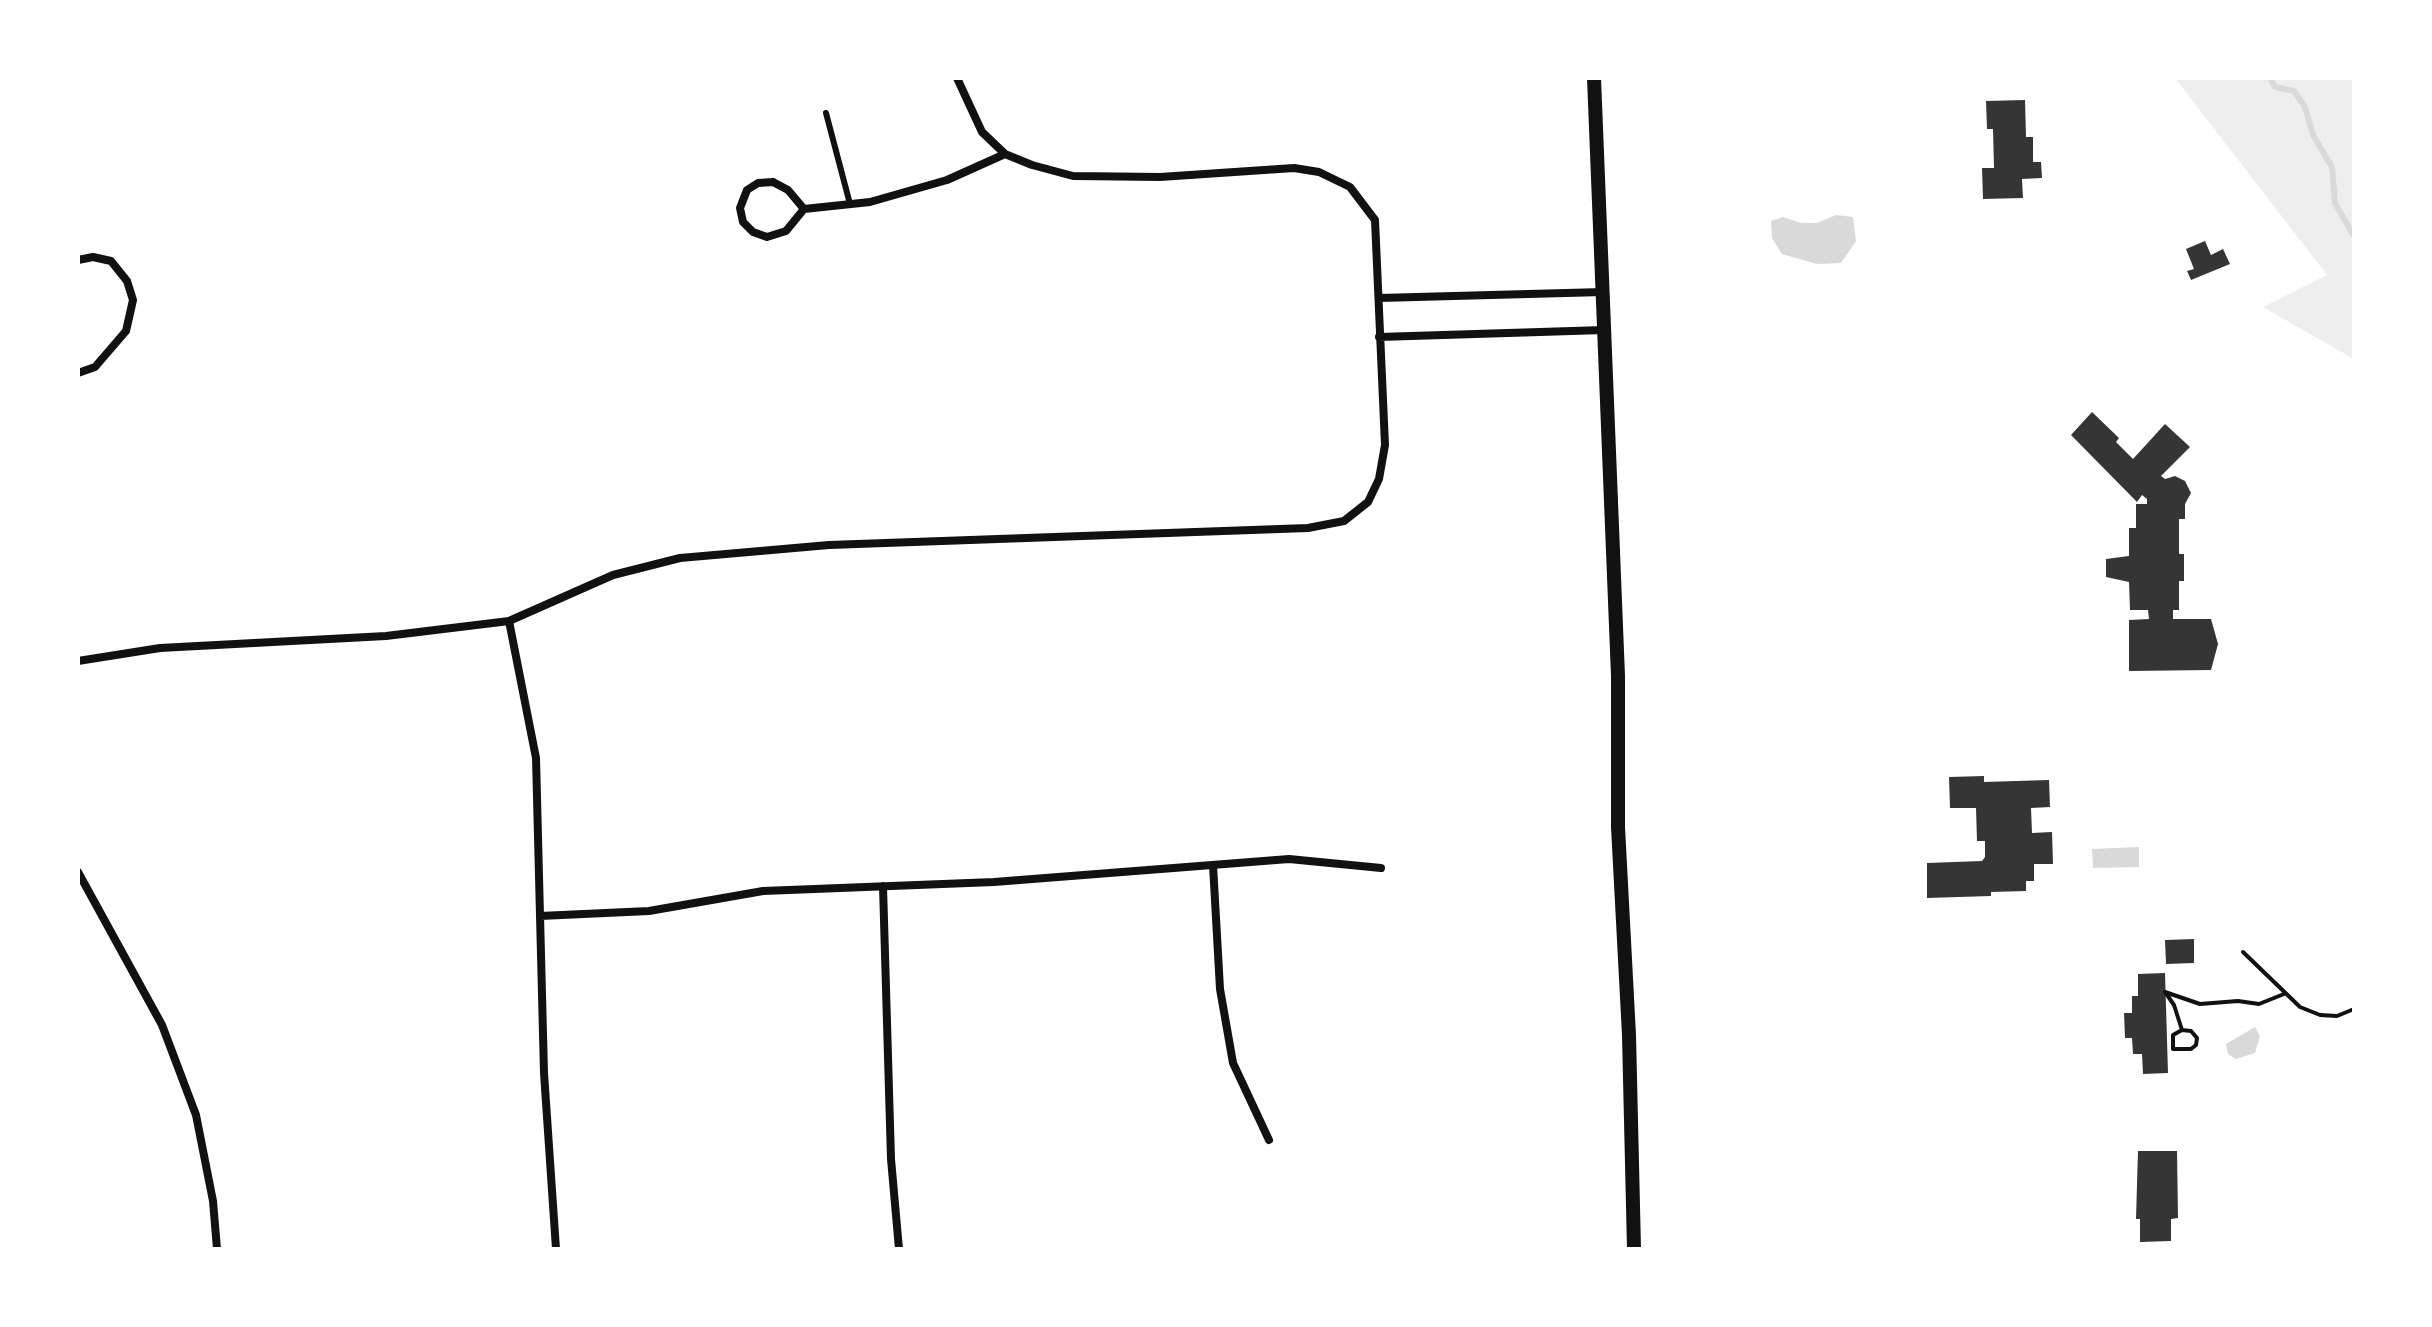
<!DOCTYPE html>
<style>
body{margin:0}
#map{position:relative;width:2432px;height:1327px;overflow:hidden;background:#fff;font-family:"Varela Round",sans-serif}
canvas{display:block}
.frame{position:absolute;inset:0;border:80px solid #fff;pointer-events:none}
</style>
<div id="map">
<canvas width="2432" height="1327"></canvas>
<div class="frame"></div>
</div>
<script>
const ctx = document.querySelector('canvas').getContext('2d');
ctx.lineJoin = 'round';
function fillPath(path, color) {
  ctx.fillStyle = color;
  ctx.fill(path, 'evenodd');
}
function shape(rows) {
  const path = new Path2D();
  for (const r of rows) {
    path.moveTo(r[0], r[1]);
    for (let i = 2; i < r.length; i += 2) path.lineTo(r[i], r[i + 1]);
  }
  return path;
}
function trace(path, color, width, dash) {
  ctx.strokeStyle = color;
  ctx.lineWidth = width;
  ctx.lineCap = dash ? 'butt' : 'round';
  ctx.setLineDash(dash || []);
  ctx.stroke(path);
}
const green = shape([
 [2175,78,2354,78,2354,359,2263,307,2327,275]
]);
const water = shape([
 [1836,215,1853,217,1856,241,1841,263,1817,264,1782,254,1772,238,1771,221,1783,217,1801,223,1817,223],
 [2139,847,2139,867,2093,868,2092,849],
 [2255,1027,2260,1036,2255,1053,2236,1059,2228,1054,2226,1044]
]);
const stream = shape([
 [2270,78,2275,87,2294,91,2305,107,2313,135,2332,167,2335,203,2354,236]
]);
const building = shape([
 [2025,100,2026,137,2033,137,2033,162,2041,162,2042,178,2022,179,2023,198,1983,199,1982,168,1994,168,1993,129,1987,129,1986,101],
 [2205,241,2211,255,2223,249,2230,264,2191,280,2187,271,2194,269,2186,249],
 [2092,412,2119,438,2116,442,2133,459,2165,424,2190,447,2161,476,2165,479,2175,476,2185,481,2191,493,2185,504,2185,519,2179,519,2179,554,2184,554,2184,581,2179,581,2179,610,2173,610,2173,619,2211,619,2218,644,2211,670,2129,671,2129,620,2149,619,2148,610,2130,610,2129,582,2106,577,2106,559,2129,556,2129,528,2136,528,2136,504,2147,504,2147,499,2142,495,2137,502,2071,435],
 [1984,776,1984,782,2049,780,2050,807,2031,808,2032,833,2052,832,2053,864,2034,864,2034,881,2026,881,2026,891,1991,892,1991,896,1927,898,1927,863,1982,861,1985,857,1985,841,1977,841,1976,808,1950,808,1949,777],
 [2194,939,2194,963,2166,964,2165,940],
 [2165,973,2168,1073,2143,1074,2142,1054,2133,1054,2132,1038,2125,1038,2124,1013,2132,1013,2132,996,2138,996,2138,974],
 [2138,1151,2177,1151,2178,1218,2171,1219,2171,1241,2140,1242,2140,1219,2136,1219]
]);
const path = shape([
 [2243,952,2300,1007,2320,1015,2337,1016,2354,1009],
 [2182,1030,2174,1005,2165,992,2200,1004,2238,1001,2259,1004,2284,994],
 [2182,1030,2191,1031,2197,1038,2196,1045,2191,1049,2173,1049,2173,1035,2182,1030]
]);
const service = shape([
 [826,113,850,204]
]);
const minor = shape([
 [773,182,788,190,804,209,786,231,767,237,753,232,743,222,740,208,747,190,758,183,773,182],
 [804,209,870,202,947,180,1005,154],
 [78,260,93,257,111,261,127,281,133,300,126,331,95,367,78,373],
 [1379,298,1603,292],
 [1379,337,1604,330],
 [509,621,536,758,544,1073,556,1249],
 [78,661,160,648,386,636,509,621,613,575,680,558,829,545,1308,528,1344,521,1368,502,1379,479,1385,445,1375,220,1350,187,1319,172,1294,168,1160,177,1073,176,1032,165,1005,154,982,132,957,78],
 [1213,865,1220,989,1233,1063,1269,1140],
 [78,872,162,1025,196,1115,213,1201,217,1249],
 [883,886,891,1159,899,1249],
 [540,916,649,911,763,891,994,882,1289,859,1381,868]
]);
const tertiary = shape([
 [1594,78,1618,676,1618,827,1629,1035,1634,1249]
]);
fillPath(green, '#eee');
fillPath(water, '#d9d9d9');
trace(stream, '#d9d9d9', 6);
fillPath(building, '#353535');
trace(path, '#111', 4);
trace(service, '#111', 6);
trace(minor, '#111', 8);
trace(tertiary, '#111', 14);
</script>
